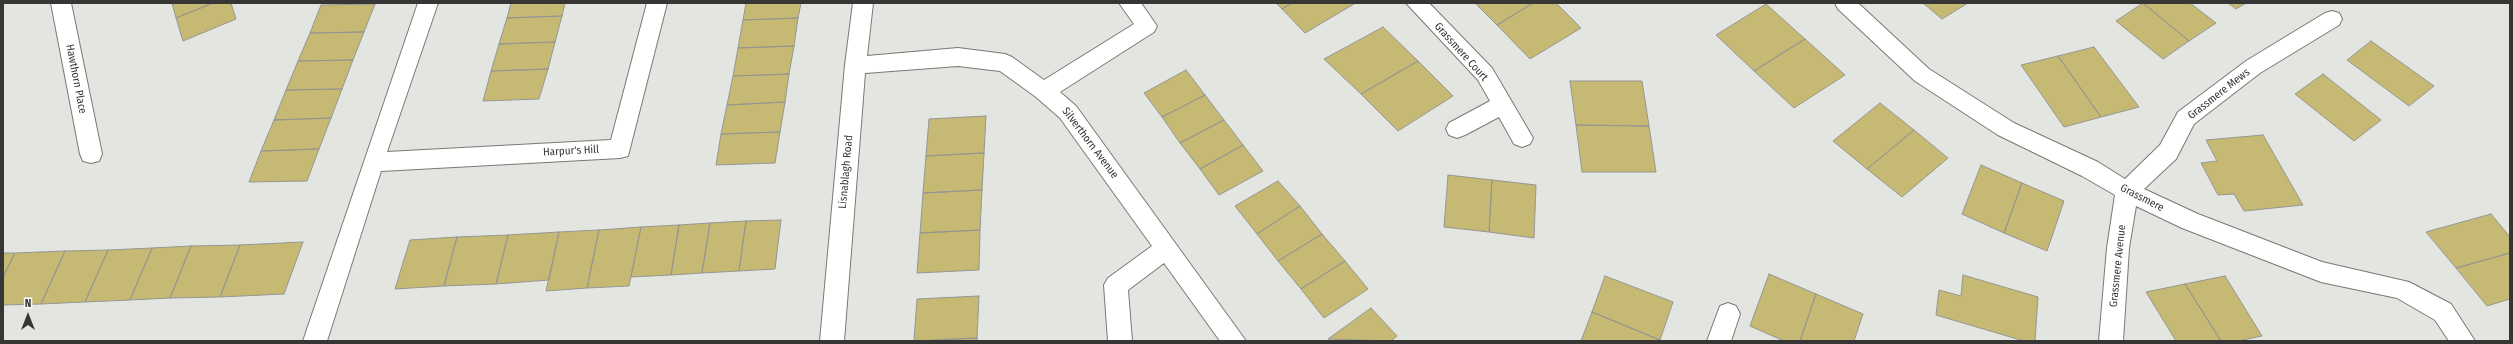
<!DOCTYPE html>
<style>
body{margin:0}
#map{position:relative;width:2513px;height:344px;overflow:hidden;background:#e3e5e0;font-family:"Fira Sans Condensed",sans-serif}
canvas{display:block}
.frame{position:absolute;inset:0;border:4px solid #363735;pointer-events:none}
.north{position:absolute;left:8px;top:296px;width:40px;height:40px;-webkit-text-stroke:3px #fff;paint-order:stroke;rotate:0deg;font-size:11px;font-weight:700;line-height:16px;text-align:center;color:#363735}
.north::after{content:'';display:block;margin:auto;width:14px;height:18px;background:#363735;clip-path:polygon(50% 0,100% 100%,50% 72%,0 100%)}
</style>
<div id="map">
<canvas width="2513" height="344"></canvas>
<div class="frame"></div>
<div class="north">N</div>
</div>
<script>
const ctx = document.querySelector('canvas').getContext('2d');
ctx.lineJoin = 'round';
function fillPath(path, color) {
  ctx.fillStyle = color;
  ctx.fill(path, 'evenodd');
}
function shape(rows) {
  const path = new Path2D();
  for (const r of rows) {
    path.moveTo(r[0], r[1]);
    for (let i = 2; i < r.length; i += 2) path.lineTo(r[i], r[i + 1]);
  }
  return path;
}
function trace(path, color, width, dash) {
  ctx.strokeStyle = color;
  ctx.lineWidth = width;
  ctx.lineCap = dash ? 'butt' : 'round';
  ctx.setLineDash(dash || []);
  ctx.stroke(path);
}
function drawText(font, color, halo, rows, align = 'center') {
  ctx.font = font + ' "Fira Sans Condensed",sans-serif';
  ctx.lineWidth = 4;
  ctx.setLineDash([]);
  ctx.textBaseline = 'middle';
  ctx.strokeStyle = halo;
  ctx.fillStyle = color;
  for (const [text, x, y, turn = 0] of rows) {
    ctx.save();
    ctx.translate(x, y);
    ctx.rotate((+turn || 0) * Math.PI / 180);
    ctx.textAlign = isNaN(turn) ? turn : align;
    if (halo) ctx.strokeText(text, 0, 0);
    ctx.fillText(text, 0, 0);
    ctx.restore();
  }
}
const building = shape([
 [172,3,213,3,176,18,172,3],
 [213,3,231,3,236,19,183,41,176,18,213,3],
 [511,3,565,3,562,16,507,18,511,3],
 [746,3,801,3,798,18,743,20,746,3],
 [1276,3,1292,3,1282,9,1276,3],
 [1292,3,1353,3,1354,4,1305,33,1282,9,1292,3],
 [1475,3,1533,3,1497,25,1475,3],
 [1533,3,1556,3,1581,28,1530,59,1497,25,1533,3],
 [1923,3,1968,3,1942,19,1923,3],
 [2143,3,2189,41,2163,59,2116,21,2143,3],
 [2143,3,2190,3,2216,23,2189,41,2143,3],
 [2228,3,2246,3,2236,9,2228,3],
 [375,4,364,32,310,33,321,5,375,4],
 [1766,4,1805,39,1754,71,1716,35,1766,4],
 [562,16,555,42,499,44,507,18,562,16],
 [798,18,794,46,738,48,743,20,798,18],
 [1383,27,1418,61,1361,94,1324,59,1383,27],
 [364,32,353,60,298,61,310,33,364,32],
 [1805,39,1845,75,1794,108,1754,71,1805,39],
 [2371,41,2434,86,2409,106,2347,60,2371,41],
 [555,42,548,69,491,71,499,44,555,42],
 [794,46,789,74,733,76,738,48,794,46],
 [2094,47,2139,107,2101,117,2058,56,2094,47],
 [2058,56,2101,117,2064,127,2021,65,2058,56],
 [353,60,342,89,286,90,298,61,353,60],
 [1418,61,1453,96,1398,131,1361,94,1418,61],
 [548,69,539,99,483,101,491,71,548,69],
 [1186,70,1205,95,1162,117,1144,93,1186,70],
 [789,74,785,102,727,105,733,76,789,74],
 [2323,74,2381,120,2354,141,2295,94,2323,74],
 [1570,81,1642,81,1649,126,1576,125,1570,81],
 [342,89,331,118,274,120,286,90,342,89],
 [1205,95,1224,120,1180,143,1162,117,1205,95],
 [785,102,780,132,721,134,727,105,785,102],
 [1880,103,1914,130,1867,169,1833,141,1880,103],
 [986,116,984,153,926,156,929,119,986,116],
 [331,118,319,149,261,151,274,120,331,118],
 [1224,120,1243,145,1200,169,1180,143,1224,120],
 [1576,125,1649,126,1656,172,1582,172,1576,125],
 [1914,130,1948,158,1902,197,1867,169,1914,130],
 [780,132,775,163,716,165,721,134,780,132],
 [2263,135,2303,205,2244,211,2234,194,2218,195,2201,163,2217,161,2206,140,2263,135],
 [1243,145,1263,171,1219,195,1200,169,1243,145],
 [319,149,307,181,249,182,261,151,319,149],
 [984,153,982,190,923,193,926,156,984,153],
 [1981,165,2022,183,2004,233,1962,214,1981,165],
 [1448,175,1492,180,1489,232,1444,227,1448,175],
 [1492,180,1536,185,1534,238,1489,232,1492,180],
 [1278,181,1300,206,1257,234,1235,206,1278,181],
 [2022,183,2064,201,2047,251,2004,233,2022,183],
 [982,190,980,230,920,233,923,193,982,190],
 [1300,206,1322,234,1278,261,1257,234,1300,206],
 [2491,214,2510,237,2510,253,2456,268,2426,232,2491,214],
 [781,220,775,269,739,271,746,221,781,220],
 [746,221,739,271,702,273,710,223,746,221],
 [710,223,702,273,671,275,679,225,710,223],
 [679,225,671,275,631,277,641,227,679,225],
 [641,227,629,286,587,288,599,230,641,227],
 [599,230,587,288,546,291,559,232,599,230],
 [980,230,979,270,917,273,920,233,980,230],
 [559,232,549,280,496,284,508,235,559,232],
 [1322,234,1345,261,1301,289,1278,261,1322,234],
 [508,235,496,284,444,286,457,237,508,235],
 [457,237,444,286,395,289,410,240,457,237],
 [303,242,284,294,220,297,240,245,303,242],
 [240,245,220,297,170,298,191,246,240,245],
 [191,246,170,298,130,300,152,248,191,246],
 [152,248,130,300,85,302,108,250,152,248],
 [108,250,85,302,41,304,65,251,108,250],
 [65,251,41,304,3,305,3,277,15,253,65,251],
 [3,253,15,253,3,277,3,253],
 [2510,253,2510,299,2487,306,2456,268,2510,253],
 [1345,261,1368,289,1324,318,1301,289,1345,261],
 [1769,274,1816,294,1800,341,1784,341,1750,326,1769,274],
 [1963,275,2038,297,2035,341,2024,341,1936,315,1939,290,1961,296,1963,275],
 [1605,276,1673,302,1660,340,1592,312,1605,276],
 [2225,276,2262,336,2238,341,2221,341,2185,284,2225,276],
 [2185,284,2221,341,2176,341,2146,292,2185,284],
 [1816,294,1863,314,1854,341,1800,341,1816,294],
 [979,296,977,338,914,341,917,299,979,296],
 [1371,308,1397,336,1391,341,1328,339,1371,308],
 [1592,312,1660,340,1660,341,1581,341,1592,312],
 [977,338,977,341,920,341,977,338]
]);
const minor = shape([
 [51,3,71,3,102,154,99,161,91,163,83,161,80,154,51,3],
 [418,3,438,3,387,152,611,140,647,3,667,3,628,156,620,158,381,171,327,341,303,341,418,3],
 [853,3,873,3,867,56,958,48,1005,54,1012,57,1044,80,1134,24,1119,3,1141,3,1157,26,1154,32,1060,92,1076,106,1246,341,1220,341,1164,263,1128,290,1132,341,1108,341,1104,285,1108,278,1152,246,1060,118,1036,97,1000,71,958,66,865,73,844,341,820,341,845,65,853,3],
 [1406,3,1429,3,1492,68,1533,138,1530,144,1522,147,1514,144,1499,117,1465,135,1457,138,1449,135,1446,129,1449,123,1490,101,1478,80,1406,3],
 [1835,3,1858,3,1929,69,2014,123,2098,162,2125,179,2160,145,2178,112,2246,61,2325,13,2332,11,2339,13,2342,19,2339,25,2260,73,2194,124,2176,159,2144,189,2198,214,2322,262,2409,282,2451,304,2475,341,2449,341,2435,320,2397,298,2321,282,2182,228,2136,206,2129,248,2123,341,2099,341,2107,248,2115,195,2082,176,1998,135,1915,81,1838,9,1835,3],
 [1728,303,1736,306,1740,314,1731,341,1707,341,1720,306,1728,303]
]);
const streetNames = [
 ["Grassmere Court",1461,52,48],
 ["Hawthorn Place",76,79,79],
 ["Grassmere Mews",2219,94,-38],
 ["Silverthorn Avenue",1090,143,53],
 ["Harpur's Hill",571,151,-3],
 ["Lisnablagh Road",846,172,-85],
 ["Grassmere",2142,198,27],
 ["Grassmere Avenue",2118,266,-84]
];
fillPath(building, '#c6b974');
trace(building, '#969691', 1);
trace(minor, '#777a75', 2);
fillPath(minor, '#fff');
drawText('11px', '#363735', '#fff', streetNames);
</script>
